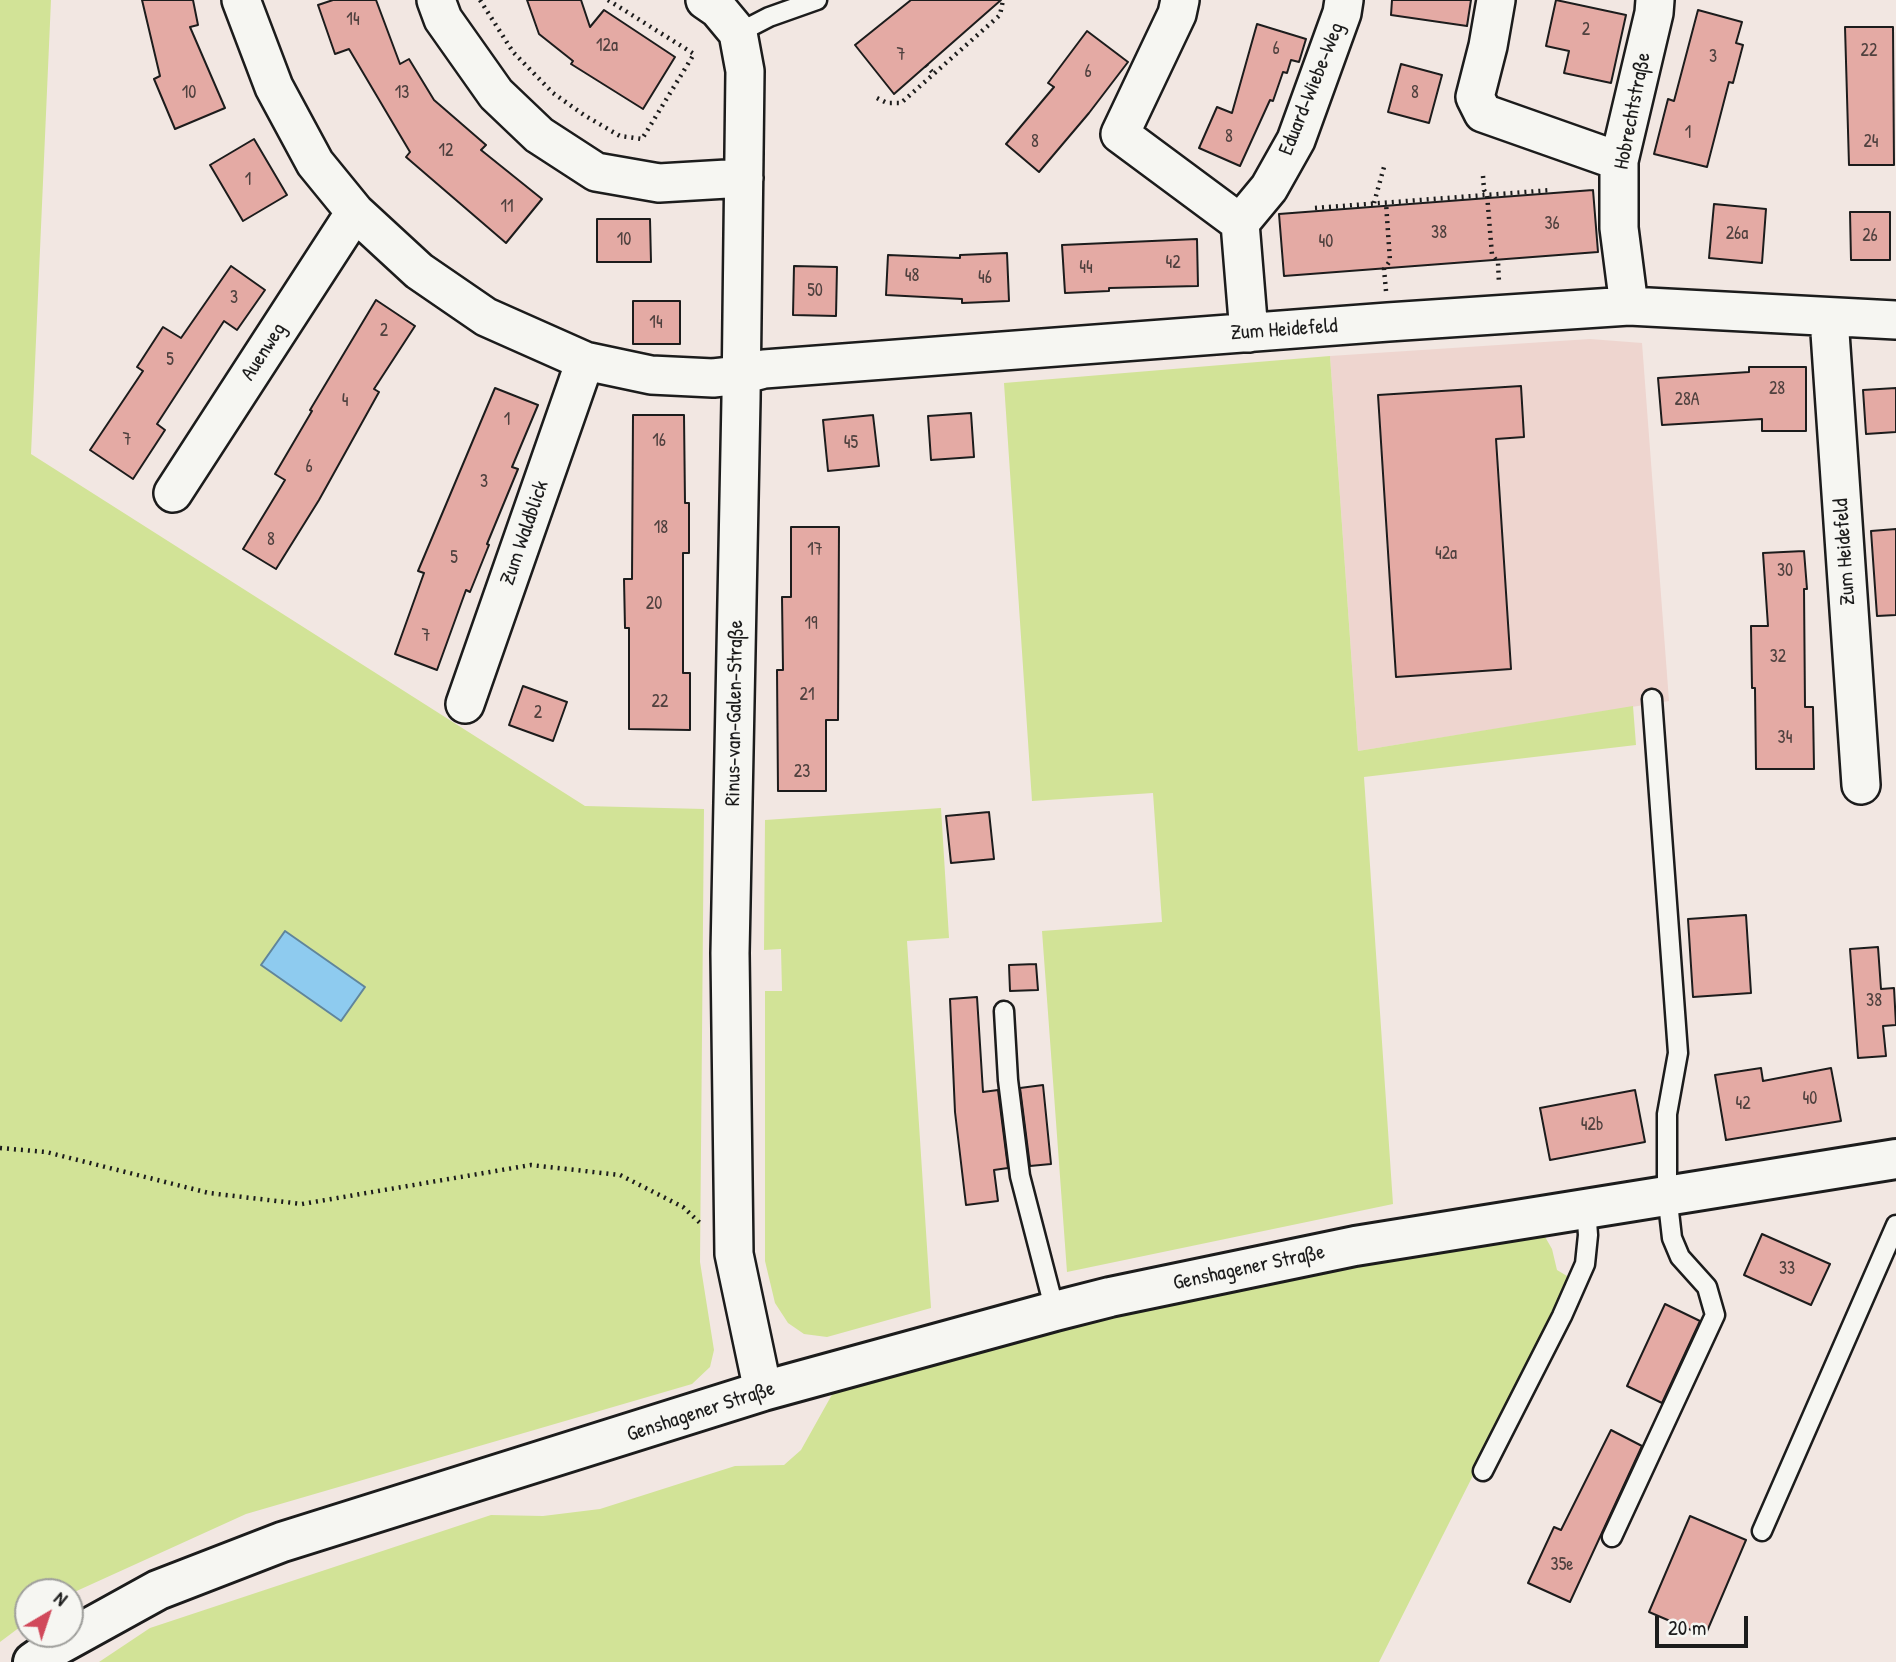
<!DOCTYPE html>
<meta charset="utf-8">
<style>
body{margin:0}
#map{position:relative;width:1896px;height:1662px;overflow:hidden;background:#f2e7e2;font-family:"Patrick Hand",sans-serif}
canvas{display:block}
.north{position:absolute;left:14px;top:1578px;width:70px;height:70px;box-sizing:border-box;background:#f6f6f2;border:2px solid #9f9f9c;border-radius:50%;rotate:39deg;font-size:19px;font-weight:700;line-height:28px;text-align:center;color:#1c1c1c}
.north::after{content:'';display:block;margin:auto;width:24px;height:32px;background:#d1495b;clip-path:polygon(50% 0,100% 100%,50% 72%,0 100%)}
.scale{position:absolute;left:1655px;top:1616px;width:93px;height:32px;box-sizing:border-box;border:4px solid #1c1c1c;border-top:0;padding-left:9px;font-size:21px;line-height:24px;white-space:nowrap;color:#1c1c1c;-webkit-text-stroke:5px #f6f6f2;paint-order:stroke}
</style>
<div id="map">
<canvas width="1896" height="1662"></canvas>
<div class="north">N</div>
<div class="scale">20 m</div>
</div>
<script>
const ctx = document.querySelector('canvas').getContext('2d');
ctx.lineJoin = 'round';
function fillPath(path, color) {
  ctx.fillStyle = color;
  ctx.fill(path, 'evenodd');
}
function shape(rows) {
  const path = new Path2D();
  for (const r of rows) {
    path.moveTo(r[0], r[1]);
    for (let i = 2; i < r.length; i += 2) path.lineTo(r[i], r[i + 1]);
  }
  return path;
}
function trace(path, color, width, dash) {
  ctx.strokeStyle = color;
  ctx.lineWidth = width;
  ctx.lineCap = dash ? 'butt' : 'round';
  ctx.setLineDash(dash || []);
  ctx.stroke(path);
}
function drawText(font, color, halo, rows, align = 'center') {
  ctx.font = font + ' "Patrick Hand",sans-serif';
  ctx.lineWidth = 7;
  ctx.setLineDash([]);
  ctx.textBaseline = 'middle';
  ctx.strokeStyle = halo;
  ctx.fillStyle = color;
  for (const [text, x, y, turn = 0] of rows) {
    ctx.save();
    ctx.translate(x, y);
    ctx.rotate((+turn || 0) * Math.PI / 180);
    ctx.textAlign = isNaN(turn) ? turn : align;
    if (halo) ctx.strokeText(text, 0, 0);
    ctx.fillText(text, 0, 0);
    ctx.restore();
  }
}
const built = shape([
 [1590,339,1642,343,1669,701,1358,751,1330,356]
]);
const green = shape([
 [0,0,51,0,31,454,585,806,704,809,700,1262,714,1350,710,1367,692,1384,246,1514,70,1594,70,1592,28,1592,28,1621,0,1642],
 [1330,356,1358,751,1633,706,1636,745,1364,777,1393,1204,1067,1272,1042,931,1162,922,1153,793,1032,801,1004,383],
 [941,808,949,938,907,941,931,1308,827,1337,804,1334,788,1323,775,1303,765,1261,765,991,782,991,781,949,764,950,765,820],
 [1544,1235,1552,1249,1557,1270,1572,1279,1379,1662,99,1662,150,1628,491,1515,543,1516,600,1509,735,1466,784,1465,801,1450,834,1391,1127,1313,1339,1267]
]);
const water = shape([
 [285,931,365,987,341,1021,261,965,285,931]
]);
const building = shape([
 [142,0,193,0,198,25,190,27,225,108,175,129,154,79,160,76,142,0],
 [333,0,376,0,400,64,409,59,434,100,486,145,481,150,542,199,506,243,406,157,410,152,349,49,335,54,318,5,333,0],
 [527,0,581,0,590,27,604,10,675,57,643,109,571,64,573,61,539,34,527,0],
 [911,0,1001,0,894,94,855,45,911,0],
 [1392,0,1471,0,1467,26,1391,15,1392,0],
 [1556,0,1626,15,1611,83,1564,73,1569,51,1546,46,1556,0],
 [1698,10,1742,22,1736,43,1743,45,1733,83,1729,82,1707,167,1654,154,1668,99,1674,101,1698,10],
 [1257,24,1306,39,1299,62,1291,60,1287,73,1283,72,1273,101,1270,100,1240,166,1199,148,1217,107,1232,113,1257,24],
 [1845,27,1893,27,1894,165,1849,165,1845,27],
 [1087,31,1128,62,1089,113,1039,172,1006,144,1054,87,1048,83,1087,31],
 [1401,64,1442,75,1429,123,1388,112,1401,64],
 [254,139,287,195,243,221,210,165,254,139],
 [1593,190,1598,252,1284,276,1279,214,1593,190],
 [1714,204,1766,209,1762,263,1709,258,1714,204],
 [1850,212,1890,212,1890,260,1851,260,1850,212],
 [597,219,650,219,651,262,597,262,597,219],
 [1197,239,1198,286,1109,288,1109,291,1065,293,1062,245,1197,239],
 [1007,253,1009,301,962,303,962,299,886,295,888,255,960,258,960,255,1007,253],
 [231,266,265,290,237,330,224,321,157,424,165,430,133,479,90,450,143,371,137,367,163,327,181,338,231,266],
 [794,266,837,267,836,316,793,315,794,266],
 [376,300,415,326,374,389,379,392,319,500,276,569,243,549,285,480,275,474,312,411,310,410,376,300],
 [633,301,680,301,680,344,633,344,633,301],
 [1749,367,1806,367,1806,431,1762,431,1762,419,1662,425,1658,378,1749,372,1749,367],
 [1521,386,1524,437,1496,439,1511,669,1396,677,1378,395,1521,386],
 [495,388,538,405,512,467,518,469,487,544,489,545,470,592,466,590,437,670,395,654,424,573,418,571,495,388],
 [1896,388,1896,432,1866,434,1863,390,1896,388],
 [971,413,974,457,931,460,928,416,971,413],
 [633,415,684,415,685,503,689,503,689,553,683,553,683,673,690,673,690,730,629,729,629,628,625,628,624,579,632,579,633,415],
 [873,415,879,466,828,471,823,420,873,415],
 [791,527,839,527,838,720,826,720,826,791,778,791,777,670,783,670,782,597,791,597,791,527],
 [1896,529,1896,615,1877,616,1871,531,1896,529],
 [1804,551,1807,589,1804,589,1805,707,1813,707,1814,769,1756,769,1755,688,1752,688,1751,626,1768,626,1763,553,1804,551],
 [523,686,567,702,553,741,509,725,523,686],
 [989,812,994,859,951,863,946,816,989,812],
 [1746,915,1751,993,1693,997,1688,919,1746,915],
 [1878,947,1881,989,1894,988,1896,1025,1883,1026,1886,1056,1858,1058,1850,949,1878,947],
 [1036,964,1038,990,1010,991,1009,965,1036,964],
 [977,997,983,1092,998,1090,1008,1168,994,1170,998,1201,966,1205,955,1112,950,999,977,997],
 [1761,1068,1763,1081,1831,1068,1841,1121,1726,1140,1715,1075,1761,1068],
 [1043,1085,1051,1164,1030,1166,1020,1088,1043,1085],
 [1635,1090,1645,1142,1550,1160,1540,1108,1635,1090],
 [1762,1234,1830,1264,1811,1305,1744,1275,1762,1234],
 [1665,1304,1700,1321,1662,1403,1627,1386,1665,1304],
 [1611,1430,1642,1446,1570,1602,1528,1583,1554,1527,1561,1530,1611,1430],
 [1690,1516,1746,1540,1705,1636,1649,1612,1690,1516]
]);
const path = shape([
 [480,0,513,52,553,93,584,115,620,136,642,139,694,54,608,0],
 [926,65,934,74],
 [877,98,887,103,901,103,1000,15,1003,0],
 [1483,176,1484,190,1487,194,1492,255,1498,262,1499,283],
 [1374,203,1384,167],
 [1315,208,1552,190],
 [1386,291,1384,269,1390,261,1386,203],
 [0,1148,46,1152,209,1193,302,1204,531,1165,620,1175,683,1207,700,1223]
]);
const service = shape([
 [738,33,769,17,817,0],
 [1004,1011,1008,1080,1020,1176,1055,1311],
 [1483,1471,1562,1316,1585,1264,1588,1235,1586,1208],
 [1762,1531,1896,1225],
 [1612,1537,1715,1315,1707,1287,1680,1257,1672,1238,1667,1194,1667,1114,1678,1053,1652,699]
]);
const minor = shape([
 [241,0,274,87,315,163,355,212,419,271,486,317,585,361,651,375,713,378,741,375,764,369,1388,322,1629,306,1896,320],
 [436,0,443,19,496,94,539,135,596,172,659,183,744,178],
 [705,0,718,9,738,33,745,71,741,399,730,953,734,1254,763,1391],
 [1180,0,1177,14,1120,134,1240,223],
 [1496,0,1488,46,1475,97,1483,113,1619,161],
 [1629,306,1619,228,1619,161,1654,13,1655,0],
 [1829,318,1861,785],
 [1249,333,1240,223,1269,188,1296,140,1342,13,1344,0],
 [173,493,355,212],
 [465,704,585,361]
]);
const tertiary = shape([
 [33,1662,53,1648,158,1590,282,1542,763,1391,1055,1311,1110,1297,1355,1246,1896,1159]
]);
const numberNames = [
 ["14",353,20],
 ["2",1586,30],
 ["12a",607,46],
 ["6",1276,49],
 ["22",1869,51],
 ["7",901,55],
 ["3",1713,57],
 ["6",1088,72],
 ["10",189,93],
 ["13",402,93],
 ["8",1415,93],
 ["1",1688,133],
 ["8",1229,137],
 ["8",1035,142],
 ["24",1871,142],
 ["12",446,151],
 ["1",248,180],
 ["11",507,207],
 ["36",1552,224],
 ["38",1439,233],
 ["26a",1737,234],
 ["26",1870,236],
 ["10",624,240],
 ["40",1326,242],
 ["42",1173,263],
 ["44",1086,268],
 ["48",912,276],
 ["46",985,278],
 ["50",815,291],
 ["3",234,298],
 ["14",656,323],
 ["2",384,331],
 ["5",170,360],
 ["28",1777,389],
 ["28A",1687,400],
 ["4",345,401],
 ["1",507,420],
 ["7",127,440],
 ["16",659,441],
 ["45",851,443],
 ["6",309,467],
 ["3",484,482],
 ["18",661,528],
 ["8",271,540],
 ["17",815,550],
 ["42a",1446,554],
 ["5",454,558],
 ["30",1785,571],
 ["20",654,604],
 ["19",811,624],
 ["7",426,636],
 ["32",1778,657],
 ["21",807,695],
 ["22",660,702],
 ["2",538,713],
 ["34",1785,738],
 ["23",802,772],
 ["38",1874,1001],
 ["40",1810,1099],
 ["42",1743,1104],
 ["42b",1592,1125],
 ["33",1787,1269],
 ["35e",1562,1565]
];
const streetNames = [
 ["Eduard-Wiebe-Weg",1312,89,-68],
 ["Hobrechtstraße",1633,111,-79],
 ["Zum Heidefeld",1284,330,-4],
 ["Auenweg",264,352,-57],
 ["Zum Waldblick",525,533,-71],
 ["Zum Heidefeld",1845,552,-94],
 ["Rinus-van-Galen-Straße",735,713,-89],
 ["Genshagener Straße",1249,1268,-12],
 ["Genshagener Straße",701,1412,-18]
];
fillPath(built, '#eed5cf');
fillPath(green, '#d2e397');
fillPath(water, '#8ecbef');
trace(water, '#60859b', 2);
fillPath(building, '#e4aaa4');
trace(building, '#1c1c1c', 2);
trace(service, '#1c1c1c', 23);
trace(minor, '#1c1c1c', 42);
trace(tertiary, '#1c1c1c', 44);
trace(path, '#1c1c1c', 4.5, [2, 5]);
trace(service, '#f6f6f2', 18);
trace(minor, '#f6f6f2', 37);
trace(tertiary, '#f6f6f2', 38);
drawText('18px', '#4e403e', null, numberNames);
drawText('21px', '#1c1c1c', '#f6f6f2', streetNames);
</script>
